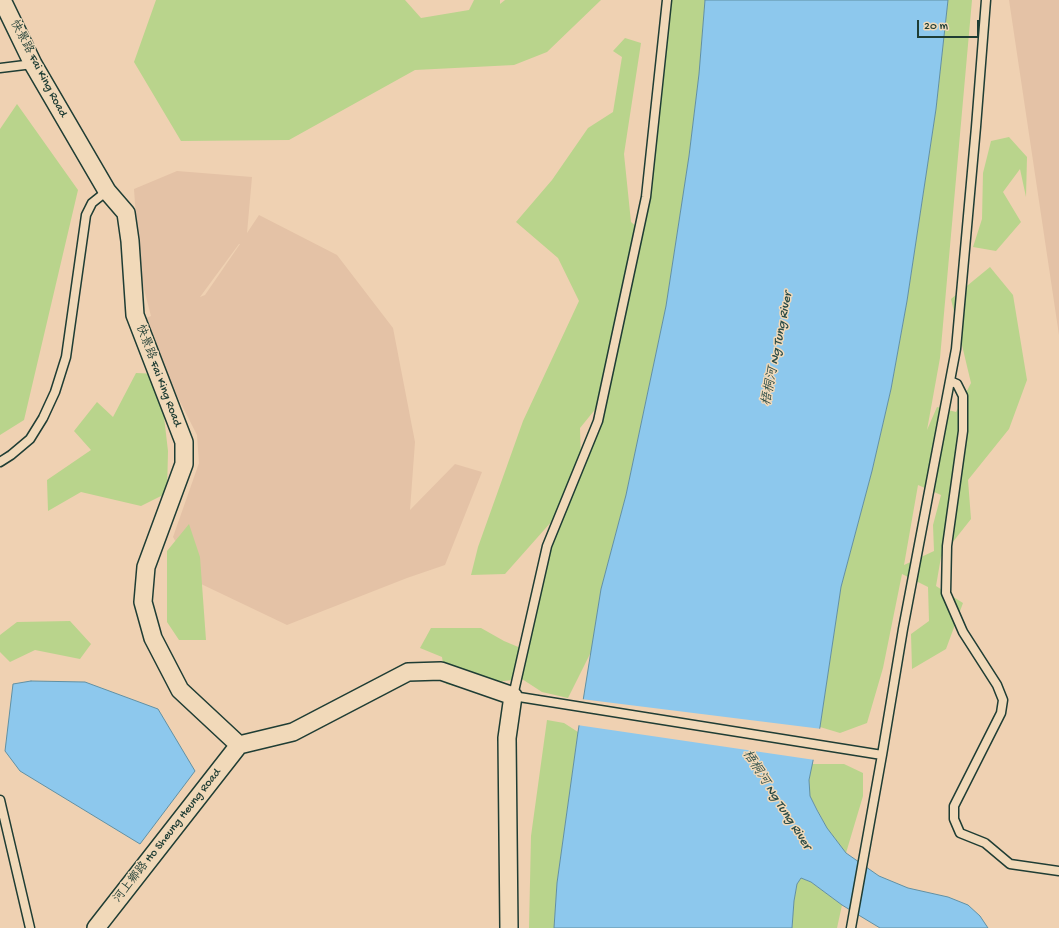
<!DOCTYPE html>
<meta charset="utf-8">
<style>
body{margin:0}
#map{position:relative;width:1059px;height:928px;overflow:hidden;background:#efd1b2;font-family:"Gochi Hand",sans-serif}
canvas{display:block}
.scale{position:absolute;left:917px;top:20px;width:62px;height:18px;box-sizing:border-box;border:2px solid #1f3d34;border-top:0;padding-left:5px;font-size:12px;line-height:14px;white-space:nowrap;color:#1f3d34;-webkit-text-stroke:3px #f1d9b9;paint-order:stroke}
</style>
<div id="map">
<canvas width="1059" height="928"></canvas>
<div class="scale">20 m</div>
</div>
<script>
const ctx = document.querySelector('canvas').getContext('2d');
ctx.lineJoin = 'round';
function fillPath(path, color) {
  ctx.fillStyle = color;
  ctx.fill(path, 'evenodd');
}
function shape(rows) {
  const path = new Path2D();
  for (const r of rows) {
    path.moveTo(r[0], r[1]);
    for (let i = 2; i < r.length; i += 2) path.lineTo(r[i], r[i + 1]);
  }
  return path;
}
function trace(path, color, width, dash) {
  ctx.strokeStyle = color;
  ctx.lineWidth = width;
  ctx.lineCap = dash ? 'butt' : 'round';
  ctx.setLineDash(dash || []);
  ctx.stroke(path);
}
function drawText(font, color, halo, rows, align = 'center') {
  ctx.font = font + ' "Gochi Hand","LXGW WenKai TC",sans-serif';
  ctx.lineWidth = 3;
  ctx.setLineDash([]);
  ctx.textBaseline = 'middle';
  ctx.strokeStyle = halo;
  ctx.fillStyle = color;
  for (const [text, x, y, turn = 0] of rows) {
    ctx.save();
    ctx.translate(x, y);
    ctx.rotate((+turn || 0) * Math.PI / 180);
    ctx.textAlign = isNaN(turn) ? turn : align;
    if (halo) ctx.strokeText(text, 0, 0);
    ctx.fillText(text, 0, 0);
    ctx.restore();
  }
}
const built = shape([
 [1009,0,1059,0,1059,335],
 [177,171,252,177,247,233,259,215,337,255,393,328,415,442,410,510,455,464,482,472,445,565,407,578,287,625,199,583,173,537,199,463,197,435,139,321,151,316,140,274,134,189],
 [240,244,205,295,200,297,239,244]
]);
const green = shape([
 [156,0,405,0,421,18,469,10,474,0,500,0,500,4,505,0,601,0,547,52,514,65,415,70,289,140,181,141,134,62],
 [667,0,705,0,699,74,689,156,666,306,626,495,601,589,591,652,568,698,542,692,522,679,504,681,471,690,446,684,442,657,420,648,431,628,481,628,504,641,523,649,547,546,560,512,505,574,471,575,478,547,523,421,579,301,558,258,516,222,552,180,588,128,613,112,622,57,613,51,625,38,641,43,624,154,631,222,639,229],
 [602,401,581,461,580,428],
 [948,0,972,0,940,358,927,430,937,407,956,412,971,383,951,299,990,267,1013,295,1027,380,1009,429,968,480,971,519,941,557,936,586,963,603,946,649,912,669,911,634,929,621,928,587,902,574,883,668,867,723,840,733,820,727,841,587,872,471,891,389,907,301,936,109],
 [918,485,941,495,933,525,934,551,904,565],
 [17,104,78,190,24,420,0,435,0,129],
 [1009,137,1027,157,1026,197,1020,169,1003,192,1021,222,996,251,973,247,982,219,983,173,991,141],
 [136,373,159,374,168,451,167,493,141,506,81,492,48,511,47,480,91,450,74,431,97,402,113,417],
 [189,524,200,557,206,640,179,640,167,622,167,551],
 [70,621,91,644,80,659,35,650,10,662,0,652,0,635,17,622],
 [547,720,564,723,578,732,557,883,554,928,529,928,531,836],
 [812,764,844,764,863,773,863,796,846,853,827,828,810,796,809,780],
 [801,878,811,882,842,905,837,928,792,928,794,901,797,884]
]);
const water = shape([
 [705,0,948,0,936,109,907,301,891,389,872,471,841,587,820,727,809,780,810,796,817,810,827,828,846,853,879,876,908,888,948,897,968,905,980,916,988,928,880,928,842,905,811,882,801,878,797,884,794,901,792,928,554,928,557,883,578,732,601,589,626,495,666,306,689,156,699,74,705,0],
 [31,681,85,682,158,709,195,771,140,844,20,771,5,751,13,684,31,681]
]);
const pier = shape([
 [581,699,822,729,815,760,577,725]
]);
const service = shape([
 [667,0,646,197,598,421,547,546,513,696,882,755,851,928],
 [0,68,33,64],
 [950,381,957,384,963,396,963,431,947,546,946,593,963,632,997,685,1003,700,1001,713,954,806,954,819,960,833,985,843,1010,864,1059,871],
 [0,462,11,455,30,439,43,418,55,392,66,357,86,215,92,203,107,191],
 [882,755,903,629,956,349,976,127,986,0],
 [0,800,30,928]
]);
const minor = shape([
 [2,0,33,64,107,191,126,213,130,241,135,315,184,442,184,464,146,567,143,602,153,638,180,690,239,745],
 [239,745,293,732,408,672,441,671,513,696,507,738,509,928],
 [96,928,239,745]
]);
const streetNames = [
 ["快景路 Fai King Road",38,69,62],
 ["快景路 Fai King Road",158,376,69],
 ["河上鄉路 Ho Sheung Heung Road",168,836,-52]
];
const waterNames = [
 ["梧桐河 Ng Tung River",778,349,-79],
 ["梧桐河 Ng Tung River",776,800,57]
];
fillPath(built, '#e4c2a6');
fillPath(green, '#b9d48c');
fillPath(water, '#8dc8ed');
trace(water, '#6190a3', 1);
fillPath(pier, '#efd1b2');
trace(service, '#1f3d34', 11);
trace(minor, '#1f3d34', 20);
trace(service, '#f1d9b9', 8);
trace(minor, '#f1d9b9', 17);
drawText('12px', '#1f3d34', '#f1d9b9', streetNames);
drawText('italic 13px', '#2a4b46', '#f1d9b9', waterNames);
</script>
